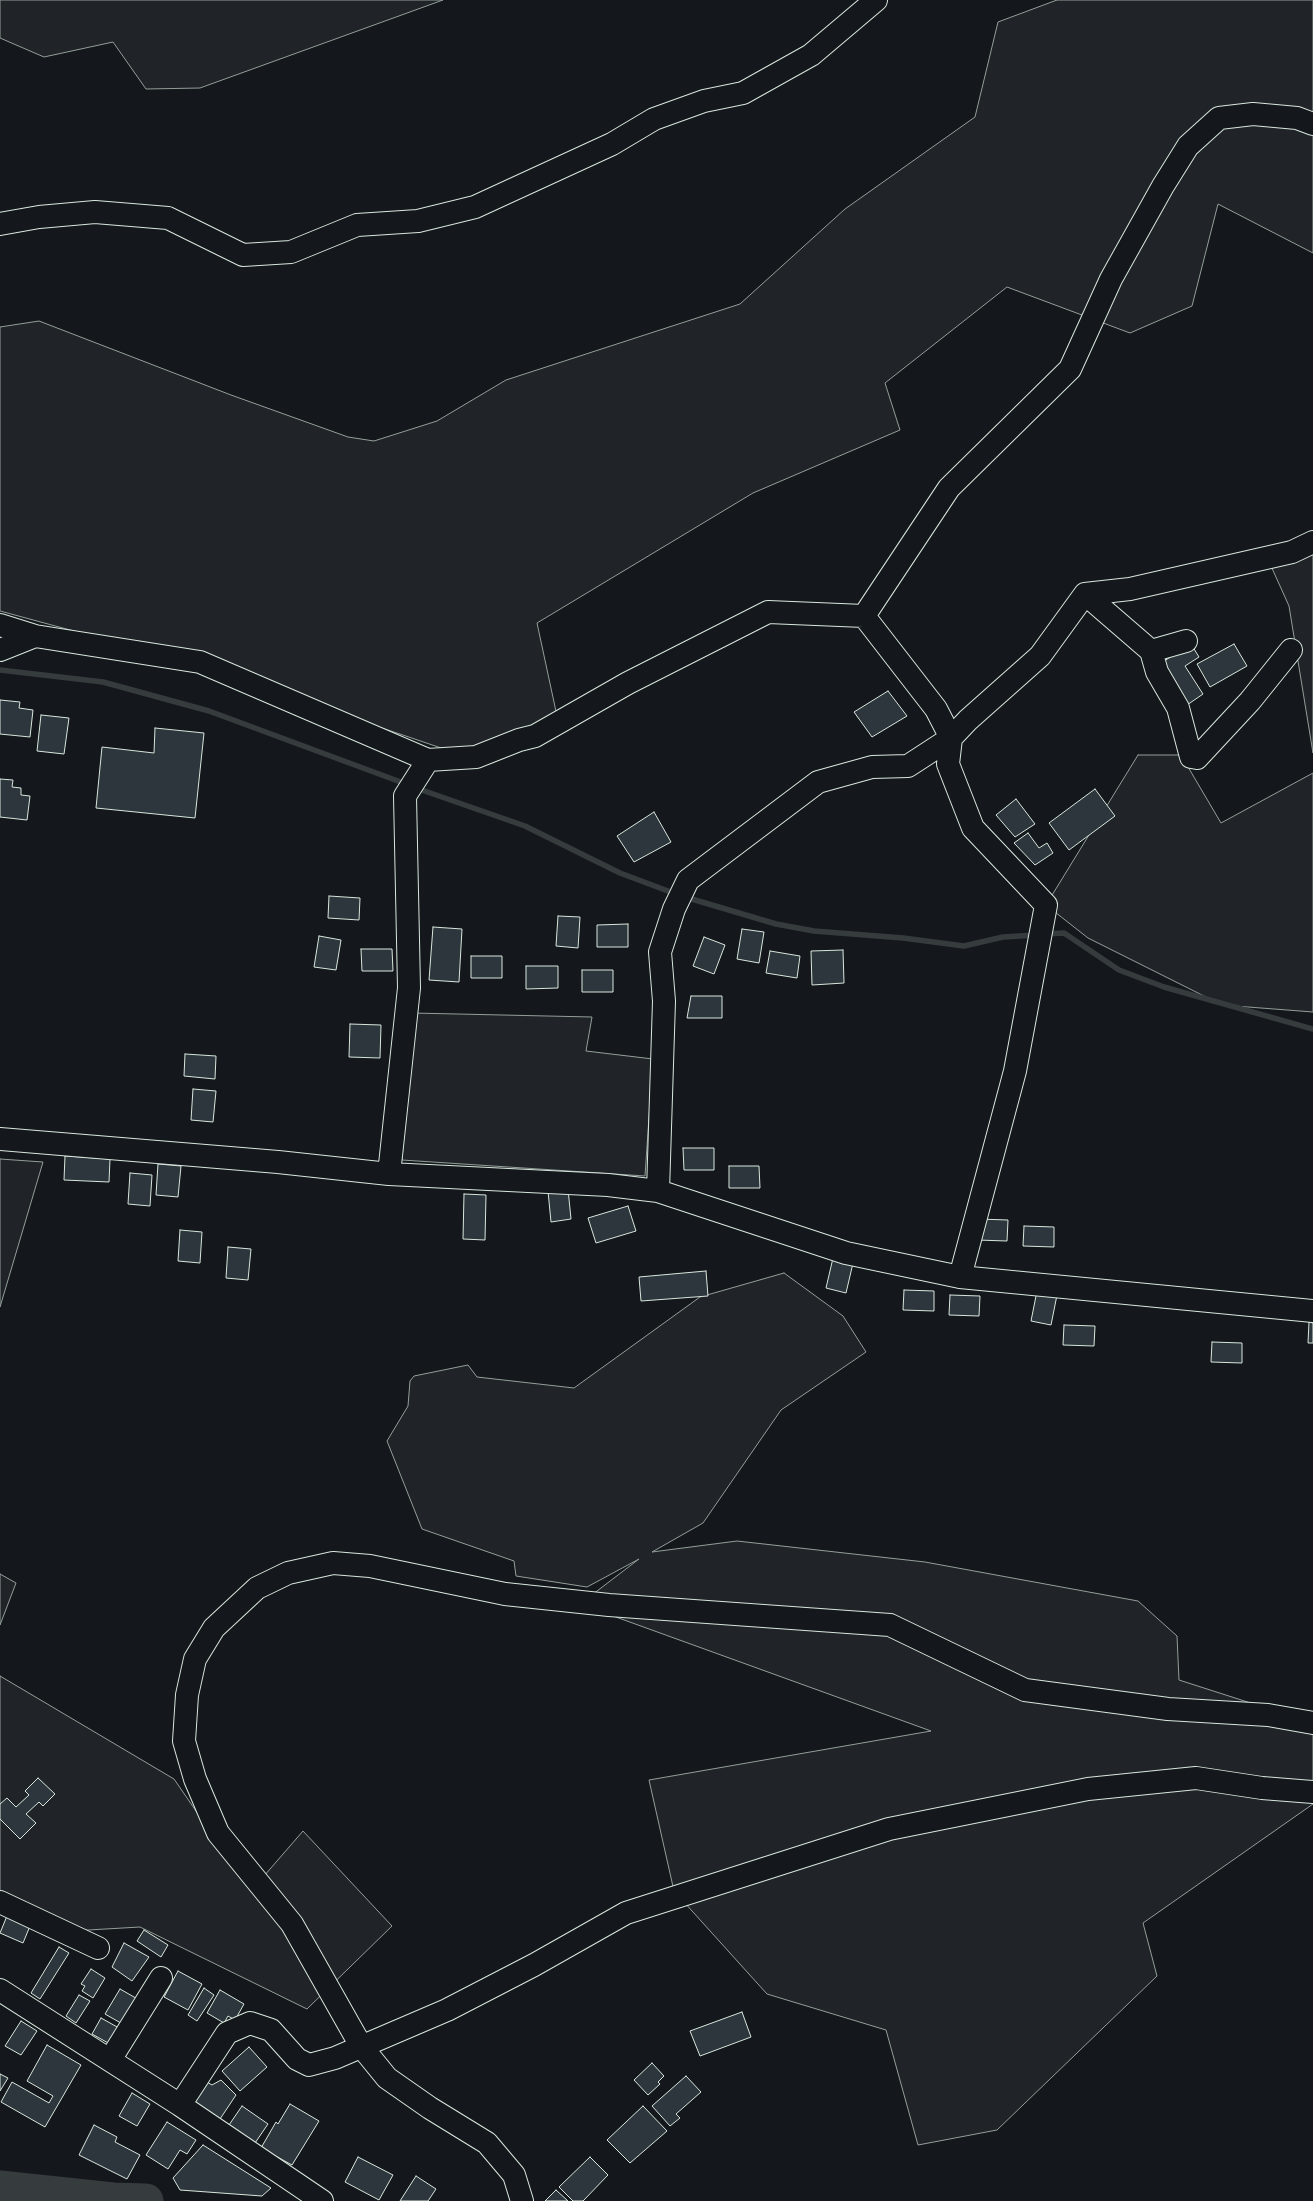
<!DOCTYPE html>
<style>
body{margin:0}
canvas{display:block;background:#14181c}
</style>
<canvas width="1313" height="2201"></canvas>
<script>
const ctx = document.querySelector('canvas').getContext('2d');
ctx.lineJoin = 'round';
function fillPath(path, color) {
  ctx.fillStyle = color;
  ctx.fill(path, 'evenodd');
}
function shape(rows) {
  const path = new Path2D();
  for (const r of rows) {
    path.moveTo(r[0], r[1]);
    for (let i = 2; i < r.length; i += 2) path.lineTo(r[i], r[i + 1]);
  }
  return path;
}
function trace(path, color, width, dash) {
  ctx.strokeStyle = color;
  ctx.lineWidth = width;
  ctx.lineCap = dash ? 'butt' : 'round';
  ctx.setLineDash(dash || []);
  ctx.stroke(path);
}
const green = shape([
 [0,0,443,0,200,88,146,89,113,42,44,57,0,38,0,0],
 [1057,0,1313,0,1313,253,1218,204,1192,306,1130,333,1007,287,885,383,900,430,753,493,537,623,560,730,456,753,181,660,0,611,0,327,39,321,231,395,348,437,374,441,437,421,506,380,740,304,845,209,975,117,998,22,1057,0],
 [1313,548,1313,753,1289,606,1271,566,1313,548],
 [1138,755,1181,755,1221,823,1313,773,1313,1012,1222,1005,1088,938,1046,905,1138,755],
 [412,1013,592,1017,586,1051,653,1059,645,1176,402,1160,412,1013],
 [0,1159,43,1162,0,1307,0,1159],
 [784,1273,843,1316,866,1352,781,1410,703,1523,652,1552,737,1541,925,1562,1138,1601,1177,1636,1179,1680,1313,1723,1313,1804,1143,1923,1157,1976,997,2130,918,2145,886,2030,767,1994,674,1891,649,1780,931,1731,580,1604,639,1559,587,1587,516,1576,514,1561,422,1529,387,1441,408,1406,410,1381,414,1376,468,1365,477,1377,574,1388,700,1297,784,1273],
 [0,1574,16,1583,0,1625,0,1574],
 [0,1676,174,1779,251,1891,303,1831,392,1926,307,2009,140,1927,71,1931,0,1902,0,1676]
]);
const stream = shape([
 [0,670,103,682,209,711,406,784],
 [416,788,525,826,620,873,676,894],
 [685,897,776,924,814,931,903,938,964,946,1003,937,1036,935],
 [1045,934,1064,933,1119,970,1164,987,1313,1029]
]);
const river = shape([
 [0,2188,113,2200,146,2201]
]);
const building = shape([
 [1191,644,1199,657,1185,666,1203,694,1187,705,1161,663,1191,644],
 [1234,644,1247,666,1210,687,1197,664,1234,644],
 [888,691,907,716,872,737,854,712,888,691],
 [0,700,20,702,19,708,33,710,30,737,0,734,0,700],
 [41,715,69,718,64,754,37,751,41,715],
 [155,728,204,733,195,818,96,808,102,747,154,753,155,728],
 [0,779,13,780,12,787,21,788,21,795,30,796,27,820,0,817,0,779],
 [1095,789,1115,816,1069,850,1049,823,1095,789],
 [1016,799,1035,824,1015,837,996,815,1016,799],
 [654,812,671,842,634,862,617,836,654,812],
 [1028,833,1039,848,1047,843,1053,853,1035,865,1014,843,1028,833],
 [329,896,360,898,359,920,328,918,329,896],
 [558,916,580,917,578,948,556,946,558,916],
 [628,924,628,947,597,947,597,925,628,924],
 [433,927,462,929,459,982,429,980,433,927],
 [742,929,764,932,759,963,737,959,742,929],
 [319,936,341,940,336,970,314,967,319,936],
 [704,937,725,945,714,974,693,966,704,937],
 [361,949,392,949,393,971,362,971,361,949],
 [843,950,844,983,812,985,811,951,843,950],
 [770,951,800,956,797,978,766,973,770,951],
 [471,956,502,956,502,978,471,978,471,956],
 [526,966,558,966,558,988,526,989,526,966],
 [582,970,613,970,613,992,582,992,582,970],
 [691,996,722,996,722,1018,687,1018,691,996],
 [350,1024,381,1025,380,1058,349,1057,350,1024],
 [185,1054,216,1056,215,1079,184,1076,185,1054],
 [193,1089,216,1091,213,1122,191,1120,193,1089],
 [683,1148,714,1148,714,1170,684,1170,683,1148],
 [65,1156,110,1159,109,1182,64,1180,65,1156],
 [158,1164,181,1166,178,1197,156,1195,158,1164],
 [729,1166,759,1166,760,1188,729,1188,729,1166],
 [130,1173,152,1175,150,1206,128,1204,130,1173],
 [568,1189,571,1219,551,1222,548,1191,568,1189],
 [464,1194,486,1195,485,1240,463,1239,464,1194],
 [628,1206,636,1231,596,1243,588,1218,628,1206],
 [978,1219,1008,1220,1007,1241,977,1240,978,1219],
 [1024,1226,1054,1227,1054,1247,1023,1246,1024,1226],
 [180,1230,202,1232,200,1263,178,1261,180,1230],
 [228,1247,251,1249,248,1280,226,1278,228,1247],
 [833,1258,853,1263,846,1293,826,1288,833,1258],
 [706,1271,708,1296,641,1301,639,1277,706,1271],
 [904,1290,934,1291,934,1311,903,1310,904,1290],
 [1037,1291,1057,1295,1051,1325,1031,1321,1037,1291],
 [950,1295,980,1296,979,1316,949,1315,950,1295],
 [1309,1322,1313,1323,1313,1343,1308,1343,1309,1322],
 [1064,1325,1095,1326,1094,1346,1063,1345,1064,1325],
 [1212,1342,1242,1343,1242,1363,1211,1362,1212,1342],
 [38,1778,55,1794,43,1806,39,1802,26,1814,36,1823,20,1839,0,1819,0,1804,7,1798,16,1807,29,1795,25,1791,38,1778],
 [7,1916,30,1926,23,1943,0,1933,7,1916],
 [144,1930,168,1945,161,1957,137,1941,144,1930],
 [124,1943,149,1957,132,1981,112,1967,124,1943],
 [59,1947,69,1953,40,1999,31,1993,59,1947],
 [91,1969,105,1978,93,1998,82,1991,85,1986,81,1984,91,1969],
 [178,1971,202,1984,188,2010,164,1997,178,1971],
 [204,1988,214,1995,197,2021,188,2015,204,1988],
 [120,1989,141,2001,126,2026,105,2014,120,1989],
 [220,1990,244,2004,235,2020,228,2016,224,2023,207,2013,220,1990],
 [79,1995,90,2001,76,2023,66,2016,79,1995],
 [742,2012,751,2037,700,2056,690,2031,742,2012],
 [101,2018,119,2028,110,2044,92,2034,101,2018],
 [21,2021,37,2031,21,2055,5,2046,21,2021],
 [47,2045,81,2065,45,2127,1,2102,12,2082,49,2103,53,2096,27,2081,47,2045],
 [249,2047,267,2067,240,2091,222,2071,249,2047],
 [652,2063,664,2076,658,2082,660,2084,648,2095,634,2080,652,2063],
 [0,2074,8,2078,0,2091,0,2074],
 [686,2076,701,2092,676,2114,680,2118,670,2126,652,2106,686,2076],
 [202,2079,212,2085,221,2080,236,2095,220,2119,190,2100,202,2079],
 [132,2093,150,2104,137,2126,119,2116,132,2093],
 [290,2104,319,2121,292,2165,261,2148,276,2122,278,2124,290,2104],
 [242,2106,268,2124,255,2143,229,2125,242,2106],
 [643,2106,667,2131,630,2163,607,2140,643,2106],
 [167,2122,196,2140,187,2154,180,2150,168,2169,146,2155,167,2122],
 [94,2125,117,2137,115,2142,140,2155,127,2179,79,2155,94,2125],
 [203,2145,271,2188,262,2196,180,2190,173,2178,203,2145],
 [358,2157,393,2175,379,2200,345,2182,358,2157],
 [590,2157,608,2175,583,2201,573,2201,559,2187,590,2157],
 [416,2176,436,2189,428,2201,400,2201,416,2176],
 [556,2190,568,2201,545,2201,556,2190]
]);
const minor = shape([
 [0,224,39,217,95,212,168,218,243,255,291,252,357,225,418,221,475,207,612,144,654,119,704,101,743,93,811,55,876,0],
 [1085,594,1151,651,1157,672,1178,708,1191,757,1197,758,1250,701,1291,650],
 [864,616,949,488,1070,369,1111,279,1163,186,1188,146,1219,118,1253,114,1297,118,1313,124],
 [0,625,35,636,200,662,428,760,476,757,519,740,535,736,628,683,768,612,864,616,936,709,951,738,948,764,973,828,1046,905,1015,1071,960,1277],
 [0,650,35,636],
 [1151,651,1186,641],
 [0,1139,278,1162,389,1174,608,1185,658,1191,846,1253,960,1277,1313,1311],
 [389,1174,409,988,405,796,428,760],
 [658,1191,664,1001,660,952,674,909,688,880,818,782,872,767,908,766,951,738,968,720,1040,656,1085,594,1130,589,1292,552,1313,542],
 [0,1902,98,1948],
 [0,1990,180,2105,322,2201],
 [110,2060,161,1978],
 [180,2105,227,2033,250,2023,271,2030,297,2059,309,2065,335,2058,447,2010,534,1965,626,1913,889,1829,1088,1789,1196,1778,1262,1788,1313,1792],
 [522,2201,514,2175,487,2143,430,2108,387,2078,361,2046,292,1924,218,1833,195,1779,184,1741,187,1695,195,1659,214,1628,257,1588,288,1573,333,1563,370,1566,505,1594,609,1605,890,1625,1025,1690,1168,1709,1268,1715,1313,1723]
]);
fillPath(green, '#202428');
trace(green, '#939e99', 1);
trace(stream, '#363b3e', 5.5);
trace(river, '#363b3e', 35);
fillPath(building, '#2c363c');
trace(building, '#d8e6dc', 1);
trace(minor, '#d8e6dc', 24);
trace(minor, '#14181c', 22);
</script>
